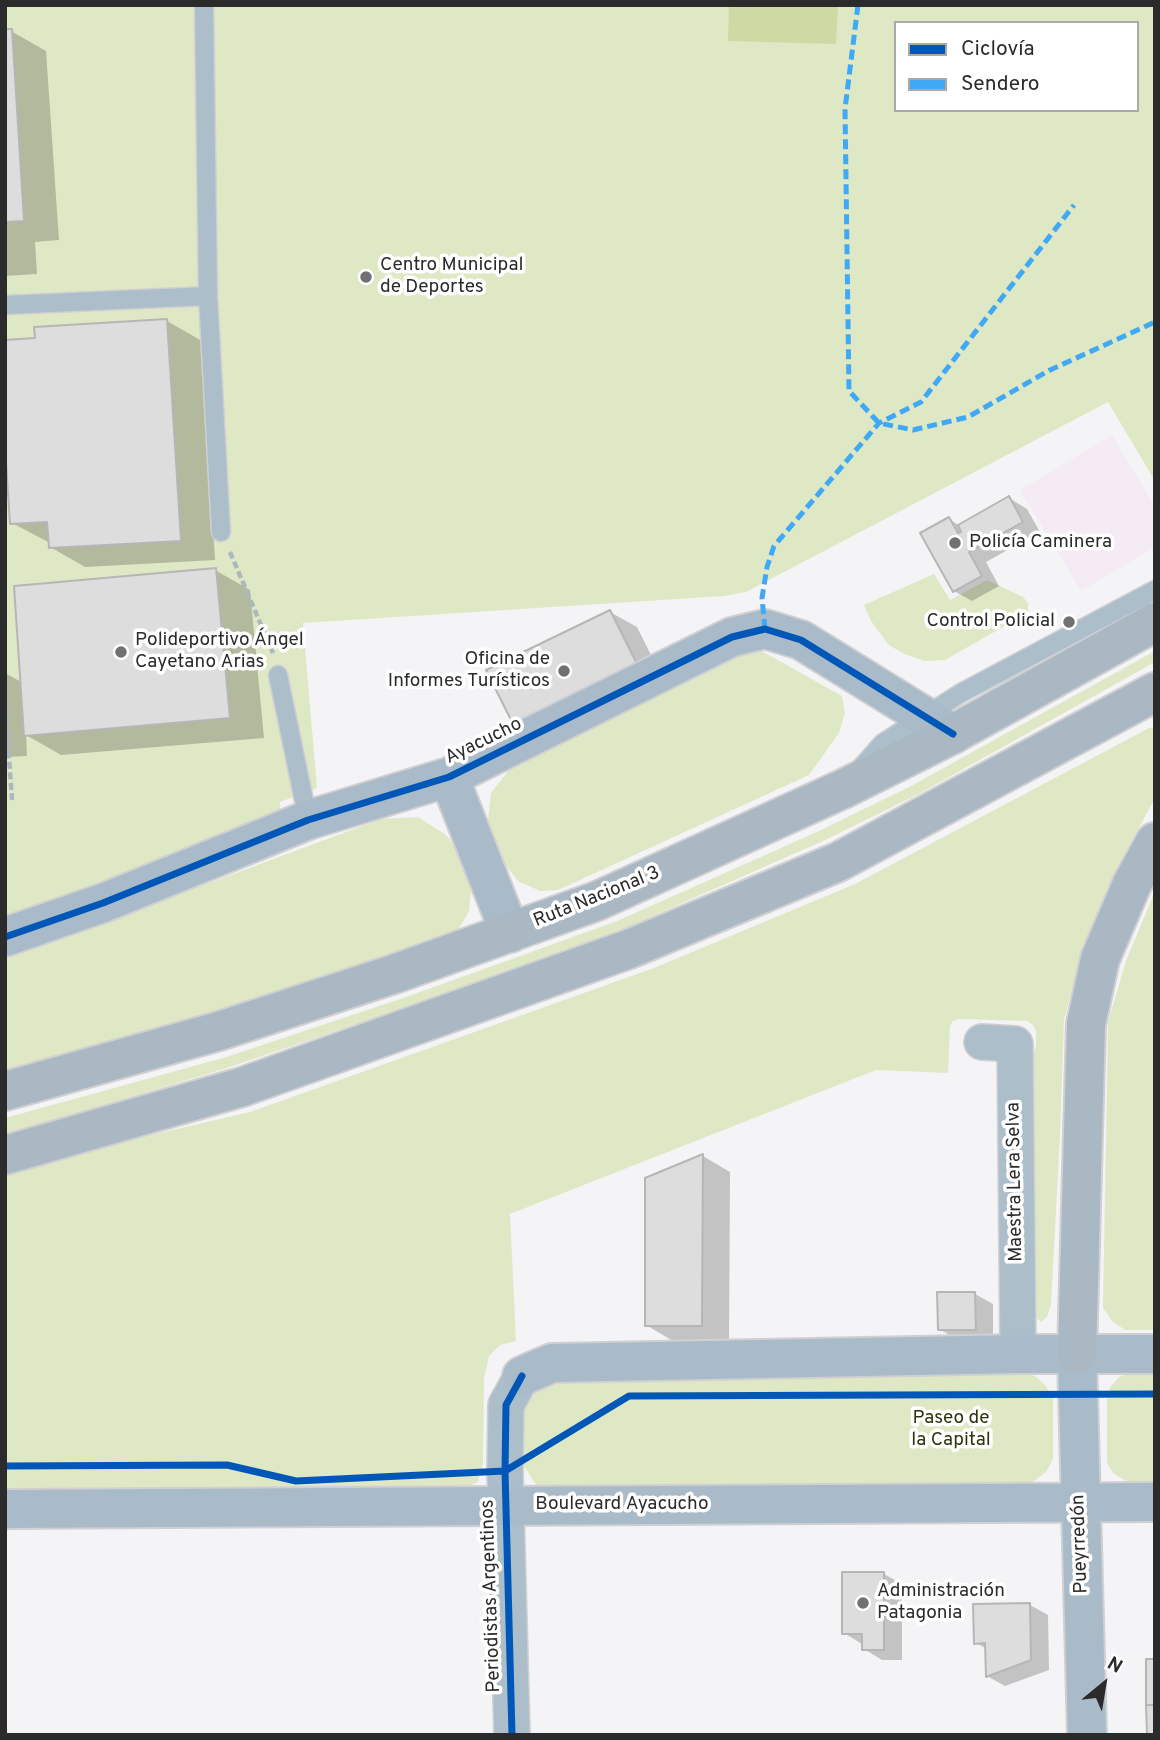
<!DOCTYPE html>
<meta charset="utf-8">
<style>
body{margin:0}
#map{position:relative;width:1160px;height:1740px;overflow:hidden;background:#f4f4f6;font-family:Overpass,sans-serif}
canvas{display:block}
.frame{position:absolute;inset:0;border:7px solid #2b2b2c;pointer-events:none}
.legend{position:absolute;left:894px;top:21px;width:245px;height:91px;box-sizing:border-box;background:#fff;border:2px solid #aaaaab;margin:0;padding:9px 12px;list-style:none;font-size:21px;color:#2b2b2c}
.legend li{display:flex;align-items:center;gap:14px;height:35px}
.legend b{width:35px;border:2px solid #aaaaab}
.north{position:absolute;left:1069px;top:1649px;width:70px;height:70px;-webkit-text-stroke:5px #fff;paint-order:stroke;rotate:30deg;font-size:19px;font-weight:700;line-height:28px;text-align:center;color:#2b2b2c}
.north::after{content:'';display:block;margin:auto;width:24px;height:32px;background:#2b2b2c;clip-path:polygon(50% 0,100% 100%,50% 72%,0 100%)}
</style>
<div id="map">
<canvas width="1160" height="1740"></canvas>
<div class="frame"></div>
<ul class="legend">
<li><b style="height:9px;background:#0057b8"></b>Ciclovía</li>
<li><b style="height:9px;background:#3fa9f5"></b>Sendero</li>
</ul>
<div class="north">N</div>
</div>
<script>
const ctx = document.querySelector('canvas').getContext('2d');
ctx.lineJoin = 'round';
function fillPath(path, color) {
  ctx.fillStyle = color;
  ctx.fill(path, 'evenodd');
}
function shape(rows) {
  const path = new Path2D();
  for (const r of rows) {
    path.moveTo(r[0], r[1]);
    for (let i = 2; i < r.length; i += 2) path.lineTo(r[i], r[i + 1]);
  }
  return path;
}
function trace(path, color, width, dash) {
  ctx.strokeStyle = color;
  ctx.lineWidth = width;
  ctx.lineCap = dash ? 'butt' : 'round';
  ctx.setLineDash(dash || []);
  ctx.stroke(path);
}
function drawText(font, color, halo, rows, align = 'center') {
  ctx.font = font + ' Overpass,sans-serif';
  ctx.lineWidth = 7;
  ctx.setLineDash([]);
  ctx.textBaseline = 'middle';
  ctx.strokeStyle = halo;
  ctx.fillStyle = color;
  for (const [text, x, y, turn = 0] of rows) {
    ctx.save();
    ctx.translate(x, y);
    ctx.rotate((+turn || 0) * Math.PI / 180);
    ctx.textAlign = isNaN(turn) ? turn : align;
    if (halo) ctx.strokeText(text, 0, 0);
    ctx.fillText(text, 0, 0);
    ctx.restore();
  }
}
const industrial = shape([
 [1112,435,1155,506,1155,547,1081,591,1020,490]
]);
const green = shape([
 [5,5,1155,5,1155,481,1108,402,746,592,724,596,303,623,317,788,280,802,280,810,275,818,5,922],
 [896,23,1137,23,1137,110,896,110],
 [934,574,950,600,987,580,1023,597,1028,603,1028,610,1024,615,945,660,925,661,904,654,889,645,871,621,864,605],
 [738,650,760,650,842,696,845,713,839,733,809,775,558,890,540,891,518,881,496,853,488,820,491,793,512,766],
 [1155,651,1155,662,917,795,823,841,621,930,413,1005,227,1068,5,1135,5,1118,223,1058,409,996,617,921,819,831,911,786],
 [1149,728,1155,728,1155,798,1116,870,1083,948,1064,1020,1060,1135,1051,1304,1047,1317,1041,1322,1033,1315,1029,1065,1036,1046,1036,1031,1033,1025,1027,1021,959,1019,953,1021,950,1026,948,1073,876,1070,510,1214,516,1341,500,1345,489,1356,484,1379,483,1463,478,1482,461,1490,5,1497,5,1169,250,1112,654,968,855,884],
 [418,817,446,835,467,862,471,892,469,911,456,934,205,1016,5,1072,5,959,381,819],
 [1155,891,1155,1330,1125,1330,1113,1322,1103,1308,1108,1022,1126,961],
 [1021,1372,1035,1376,1045,1385,1053,1397,1053,1459,1046,1472,1034,1481,1019,1486,550,1490,536,1485,524,1466,524,1406,537,1387,552,1380],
 [1134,1373,1155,1373,1155,1483,1133,1483,1122,1479,1113,1473,1107,1463,1107,1396,1111,1386,1120,1376]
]);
const forest = shape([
 [729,5,838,5,836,44,728,41]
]);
const shadow = shape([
 [5,31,11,31,46,51,59,240,35,242,37,274,5,276],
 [167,321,202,341,215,560,85,567,50,547,50,543,12,523,36,340],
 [1009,498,1027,509,1040,532,986,562,999,586,972,601,954,591,949,519,960,526],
 [215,570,250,590,264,738,61,755,26,735,27,756,5,757,5,673,23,683],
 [610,612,637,627,667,687,545,747],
 [703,1156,730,1172,729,1340,673,1341,646,1325,646,1179],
 [975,1294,993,1304,993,1339,957,1339,939,1329],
 [884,1574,902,1584,902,1660,882,1660,864,1649,862,1644,844,1633],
 [1030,1605,1048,1615,1049,1670,1005,1686,987,1676,987,1649,976,1643]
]);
const building = shape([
 [5,29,12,29,24,221,5,222,5,29],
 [167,319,181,541,49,548,47,522,10,524,5,446,5,340,35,338,34,327,167,319],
 [1009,496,1023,522,969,552,982,576,953,592,920,533,949,517,958,533,961,532,958,525,1009,496],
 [216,568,230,718,24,736,14,586,216,568],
 [610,610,641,672,517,732,486,670,610,610],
 [703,1154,702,1326,645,1326,645,1178,703,1154],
 [937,1292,975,1292,976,1330,938,1330,937,1292],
 [842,1572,884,1572,884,1650,862,1650,862,1634,842,1634,842,1572],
 [1030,1603,1031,1660,986,1677,985,1643,974,1644,973,1604,1030,1603],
 [1146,1659,1155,1659,1155,1705,1146,1705,1146,1659],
 [1146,1705,1155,1705,1155,1735,1147,1735,1146,1705]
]);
const path = shape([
 [230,552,273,653],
 [5,699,12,800]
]);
const lane = shape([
 [204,5,208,296],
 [5,305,208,296,221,532],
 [278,675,308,820],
 [860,769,883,743,961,693,1155,590]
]);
const street = shape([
 [982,1042,1015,1044,1018,1354],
 [512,1735,505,1471,506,1405,522,1376]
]);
const secondary = shape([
 [449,777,510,933],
 [5,937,103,903,308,820,449,777,732,637,765,629,801,640,953,734],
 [1077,1354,1087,1735],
 [522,1376,552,1363,1018,1354,1155,1354],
 [5,1509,1155,1502]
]);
const highway = shape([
 [5,1091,219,1031,394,974,597,901,843,789,953,734,1155,622],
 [5,1155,242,1087,629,949,838,862,1155,692],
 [1077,1354,1086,1024,1100,959,1132,884,1155,842]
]);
const quiet = shape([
 [858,5,845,109,849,391,879,423,913,430,968,417,1050,370,1155,322],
 [765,629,762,598,767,567,774,546,879,423,921,402,1074,205]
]);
const cycleway = shape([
 [5,937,103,903,308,820,449,777,732,637,765,629,801,640,953,734],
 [5,1466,227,1465,296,1481,505,1471,629,1396,1155,1394],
 [512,1735,505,1471,506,1405,522,1376]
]);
const markers = [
 [366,277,7,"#717173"],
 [955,543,7,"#717173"],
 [1069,622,7,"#717173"],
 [121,652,7,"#717173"],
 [564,671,7,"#717173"],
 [863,1603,7,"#717173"]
];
const poiNames = [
 ["Centro Municipal",380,266],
 ["de Deportes",380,288],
 ["Policía Caminera",969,543],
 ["Control Policial",1055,622,"right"],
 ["Polideportivo Ángel",135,641],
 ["Cayetano Arias",135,663],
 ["Oficina de",550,660,"right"],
 ["Informes Turísticos",550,682,"right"],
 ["Administración",877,1592],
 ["Patagonia",877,1614]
];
const streetNames = [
 ["Ayacucho",484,742,-26],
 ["Ruta Nacional 3",597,898,-22],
 ["Maestra Lera Selva",1016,1182,-91],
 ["Boulevard Ayacucho",622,1505],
 ["Pueyrredón",1081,1544,-92],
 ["Periodistas Argentinos",492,1596,-92]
];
const parkNames = [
 ["Paseo de",951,1419],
 ["la Capital",951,1441]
];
fillPath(industrial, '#f5ebf4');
fillPath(green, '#dfe8c5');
fillPath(forest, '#cedaa4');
fillPath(shadow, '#0003');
fillPath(building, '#dedddd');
trace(building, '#b6b6b6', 2);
trace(lane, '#d0d0d2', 21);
trace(street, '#d0d0d2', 38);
trace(secondary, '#d0d0d2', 42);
trace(highway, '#d0d0d2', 42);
trace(path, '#adb7c0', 4.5, [7, 3.5]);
trace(lane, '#adbecb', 18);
trace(street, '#adbecb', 35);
trace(secondary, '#a9bbc8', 38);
trace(highway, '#a9b8c3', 38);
trace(quiet, '#3fa9f5', 5, [10, 5]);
trace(cycleway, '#0057b8', 7);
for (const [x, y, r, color] of markers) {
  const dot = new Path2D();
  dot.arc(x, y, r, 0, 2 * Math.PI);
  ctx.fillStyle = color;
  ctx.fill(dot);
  trace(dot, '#fff', 2.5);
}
drawText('19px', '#2b2b2c', '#fff', poiNames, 'left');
drawText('19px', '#2b2b2c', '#fff', streetNames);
drawText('19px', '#2d350a', '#fff', parkNames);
</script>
